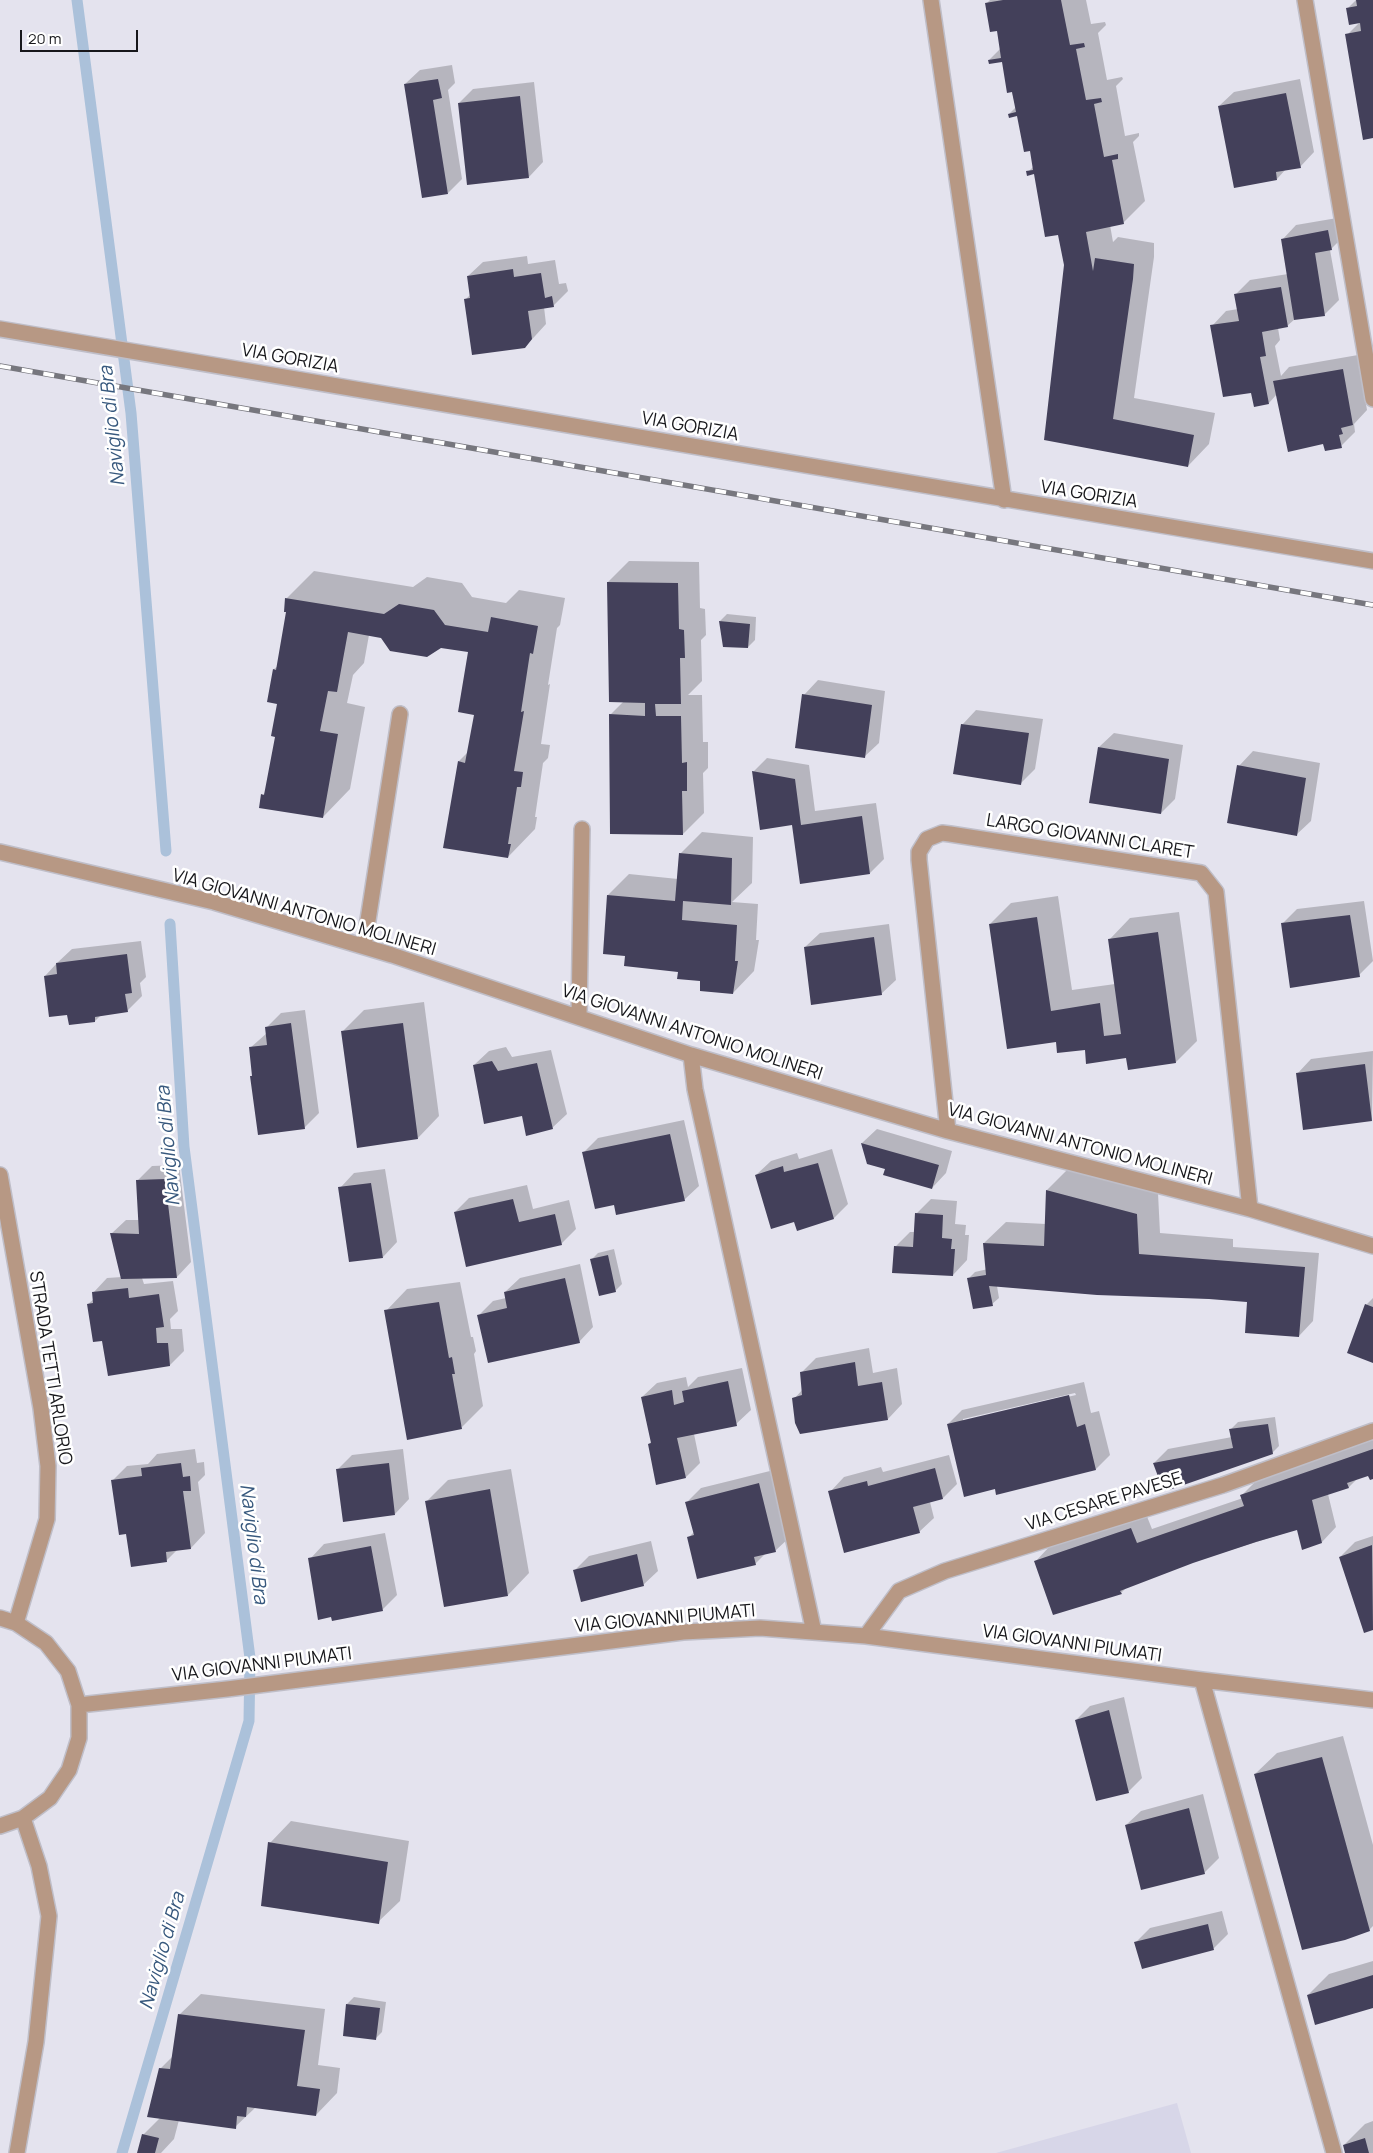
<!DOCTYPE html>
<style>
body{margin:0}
#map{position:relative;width:1373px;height:2153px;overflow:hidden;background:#e4e3ee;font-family:Manrope,sans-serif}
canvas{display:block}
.scale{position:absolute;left:20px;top:30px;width:118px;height:22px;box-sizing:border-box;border:2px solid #17171b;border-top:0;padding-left:6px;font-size:15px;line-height:18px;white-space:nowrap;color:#17171b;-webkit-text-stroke:4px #fff;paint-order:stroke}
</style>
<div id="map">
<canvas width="1373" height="2153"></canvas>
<div class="scale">20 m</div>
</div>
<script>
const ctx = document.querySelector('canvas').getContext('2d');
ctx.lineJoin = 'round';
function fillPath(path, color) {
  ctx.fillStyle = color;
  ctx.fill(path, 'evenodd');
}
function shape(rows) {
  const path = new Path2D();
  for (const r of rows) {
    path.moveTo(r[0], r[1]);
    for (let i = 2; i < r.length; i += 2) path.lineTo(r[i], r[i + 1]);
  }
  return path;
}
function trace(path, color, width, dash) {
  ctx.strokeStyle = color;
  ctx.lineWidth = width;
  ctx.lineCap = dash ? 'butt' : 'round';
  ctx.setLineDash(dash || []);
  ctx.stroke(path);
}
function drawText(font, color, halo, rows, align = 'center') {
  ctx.font = font + ' Manrope,sans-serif';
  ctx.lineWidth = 5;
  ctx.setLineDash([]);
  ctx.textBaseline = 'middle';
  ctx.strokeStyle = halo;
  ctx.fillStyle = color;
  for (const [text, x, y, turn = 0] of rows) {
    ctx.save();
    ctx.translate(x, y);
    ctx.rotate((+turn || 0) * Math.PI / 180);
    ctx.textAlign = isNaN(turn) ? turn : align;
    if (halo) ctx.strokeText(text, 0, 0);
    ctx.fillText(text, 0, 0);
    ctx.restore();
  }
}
const built = shape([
 [1177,2103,1191,2153,996,2153]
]);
const shadow = shape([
 [990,0,1086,0,1091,24,1105,22,1106,25,1098,33,1107,80,1122,77,1123,79,1116,86,1125,136,1139,133,1139,136,1133,142,1145,201,1123,223,1110,225,1113,242,1118,237,1154,243,1154,257,1134,398,1215,413,1209,444,1188,466,1046,439,1065,265,1059,234,1035,173,1028,172,1034,166,1031,150,1018,115,1009,114,1016,107,1003,60,989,60,1001,48,998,29,986,4],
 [1356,0,1373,0,1373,137,1347,35,1360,22,1347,9],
 [452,65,455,83,448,90,462,179,448,193,405,84,420,70],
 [1300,79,1314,152,1300,167,1286,169,1277,179,1219,106,1234,92],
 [534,82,543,162,529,177,459,103,473,89],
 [1343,217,1345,235,1330,250,1339,300,1324,315,1295,319,1287,326,1278,328,1280,340,1275,346,1281,376,1289,367,1358,355,1367,410,1354,424,1355,432,1341,446,1324,442,1277,394,1269,403,1252,391,1212,326,1226,311,1238,309,1236,294,1250,280,1288,274,1282,240,1296,225],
 [527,256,528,264,555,260,559,284,566,283,568,291,553,306,544,307,546,324,525,347,465,300,471,294,468,276,483,262],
 [629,561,699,562,700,608,705,609,706,635,701,640,702,681,688,695,702,695,703,742,708,742,708,768,703,773,704,813,683,834,610,715,624,701,608,582],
 [314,571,413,587,427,577,462,583,472,597,506,603,519,590,565,598,560,625,557,628,548,685,550,684,541,744,550,745,548,758,543,763,535,817,537,817,535,829,508,857,459,761,469,751,475,714,469,651,369,635,364,663,353,675,347,703,365,707,350,789,323,817,263,795,266,791,276,736,278,703,268,701,274,669,278,666,288,611,286,599],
 [727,614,756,617,755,640,748,647,720,621],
 [818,680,885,691,879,743,864,757,804,695],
 [976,710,1043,719,1035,769,1020,784,962,725],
 [1114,733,1183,745,1175,799,1161,813,1099,747],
 [1253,751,1320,763,1311,821,1296,835,1239,766],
 [767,758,809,765,815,811,876,803,884,859,870,873,793,824,753,772],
 [702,832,753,837,752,883,732,902,758,904,756,940,759,940,754,971,733,993,679,971,626,955,608,895,629,874,678,879,680,854],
 [1058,896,1072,990,1115,984,1109,940,1130,918,1179,912,1197,1041,1176,1062,1129,1069,1128,1057,1057,1041,990,924,1011,903],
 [1364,901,1373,961,1359,975,1282,924,1297,909],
 [889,924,896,980,881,994,805,947,820,933],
 [141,941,146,977,140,983,142,996,127,1011,101,1015,95,1021,68,1014,45,976,57,963,72,949],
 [424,1002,439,1116,418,1138,342,1032,364,1010],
 [305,1010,319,1113,304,1128,251,1076,253,1075,250,1048,267,1033,267,1027,281,1013],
 [506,1047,512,1057,551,1050,567,1114,552,1128,523,1114,474,1065,489,1051],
 [1373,1051,1372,1120,1297,1074,1311,1059],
 [684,1120,699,1186,684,1200,615,1204,584,1152,598,1138],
 [877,1129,952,1151,946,1173,932,1188,886,1169,868,1163,862,1143],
 [832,1149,848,1204,834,1218,795,1220,756,1175,771,1161,797,1153,799,1159],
 [179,1165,191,1262,177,1277,142,1278,144,1284,173,1281,178,1311,170,1319,171,1329,182,1329,184,1351,170,1365,103,1340,88,1304,94,1299,93,1293,107,1278,122,1277,111,1234,126,1220,139,1220,137,1181,152,1166],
 [385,1169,397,1242,383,1257,340,1188,354,1173],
 [1068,1169,1158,1193,1160,1233,1233,1239,1233,1247,1319,1253,1313,1321,1299,1336,1249,1301,997,1286,999,1298,992,1304,968,1279,975,1272,988,1269,984,1243,1006,1222,1046,1224,1047,1190],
 [527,1185,533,1209,569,1200,576,1229,561,1244,455,1212,469,1198],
 [931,1199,957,1201,955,1224,966,1225,965,1235,969,1235,967,1260,953,1275,896,1246,910,1232,915,1232,916,1214],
 [614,1249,622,1284,615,1291,591,1260,598,1253],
 [580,1264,593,1327,579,1342,479,1315,493,1301,506,1298,505,1292,520,1278],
 [460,1282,471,1337,473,1337,476,1351,474,1354,483,1406,462,1427,386,1311,407,1289],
 [1373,1298,1373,1362,1366,1305],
 [869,1348,873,1373,897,1368,902,1404,888,1419,794,1399,803,1389,802,1372,816,1358],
 [742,1368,751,1410,736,1424,694,1434,700,1463,686,1477,649,1444,652,1441,642,1397,657,1383,686,1377,688,1387,698,1377],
 [1084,1382,1091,1413,1099,1411,1110,1455,1096,1469,996,1488,948,1424,962,1410],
 [1075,1393,1076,1395,963,1421,963,1419],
 [1275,1417,1279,1446,1272,1453,1154,1463,1168,1449,1232,1437,1231,1429,1238,1422],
 [1373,1440,1373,1478,1369,1474,1358,1478,1349,1487,1328,1494,1336,1527,1322,1542,1298,1529,1192,1562,1127,1587,1121,1593,1053,1613,1035,1562,1049,1547,1146,1514,1152,1529,1243,1498,1242,1495,1256,1481],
 [195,1449,197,1463,204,1462,205,1475,198,1482,205,1533,191,1548,178,1549,167,1560,127,1532,112,1481,127,1466,148,1464,157,1454],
 [403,1449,409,1499,395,1514,337,1470,352,1455],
 [949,1455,957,1484,943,1498,930,1502,934,1518,919,1532,830,1492,844,1477,881,1467,883,1472],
 [511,1469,529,1573,508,1595,427,1501,448,1480],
 [774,1470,790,1537,775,1551,765,1554,755,1564,689,1537,694,1532,687,1502,701,1488],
 [385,1533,397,1595,383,1609,332,1616,310,1559,324,1544],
 [1373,1536,1373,1629,1365,1631,1340,1557,1355,1542],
 [651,1541,658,1571,643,1585,575,1570,589,1556],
 [1124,1697,1142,1778,1128,1792,1076,1720,1090,1706],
 [1343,1736,1373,1845,1373,1926,1369,1930,1255,1774,1277,1753],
 [1203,1794,1219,1858,1204,1873,1126,1825,1141,1811],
 [291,1821,409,1841,400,1901,378,1922,270,1843],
 [1222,1911,1228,1934,1214,1948,1136,1942,1150,1928],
 [1373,1961,1373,2007,1308,1995,1329,1974],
 [201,1994,325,2009,318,2065,340,2068,337,2093,316,2115,256,2107,235,2127,179,2120,174,2139,161,2153,138,2153,143,2135,160,2118,160,2069,174,2055,179,2015],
 [354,1997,386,2002,382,2032,375,2039,347,2004],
 [1373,2121,1373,2153,1347,2153,1344,2145,1365,2124]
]);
const stream = shape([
 [77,0,131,413,166,851],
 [122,2153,249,1721,250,1658,184,1147,170,924]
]);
const building = shape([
 [1003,0,1061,0,1070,45,1084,43,1085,47,1076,49,1086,100,1101,98,1102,102,1094,104,1104,157,1118,154,1118,159,1112,160,1124,224,1086,232,1093,271,1095,258,1134,264,1133,279,1113,419,1194,435,1188,467,1044,440,1064,265,1058,235,1045,237,1034,174,1027,176,1026,171,1033,170,1030,151,1024,152,1017,116,1009,118,1008,114,1016,112,1012,92,1007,93,1002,62,989,64,988,60,1001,58,997,31,990,32,985,3],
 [1356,0,1373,0,1373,138,1363,140,1345,34,1361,31,1360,23,1349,25,1346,8,1357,6],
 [438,79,442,98,433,100,448,194,422,198,404,84],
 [1286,93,1301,168,1276,172,1277,180,1234,188,1218,106],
 [520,96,529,178,467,185,458,103],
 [1328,230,1332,250,1315,253,1325,316,1294,320,1281,239],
 [513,269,514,277,541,273,545,298,552,296,554,307,528,311,532,339,525,348,472,355,464,299,470,298,467,276],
 [1281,287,1288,327,1262,332,1266,356,1260,357,1269,404,1254,407,1251,393,1223,397,1210,325,1239,321,1234,294],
 [1343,369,1353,425,1341,428,1343,434,1339,435,1342,448,1325,451,1323,444,1288,452,1273,381],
 [607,582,678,583,679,629,684,630,685,658,680,658,681,704,655,704,656,716,681,716,682,763,687,762,687,791,682,791,683,835,610,834,609,714,645,716,645,703,609,702],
 [285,598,384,614,399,604,434,610,445,625,488,632,491,617,538,626,533,654,530,653,521,712,524,711,514,771,523,772,521,787,517,787,508,844,511,844,508,858,443,848,458,761,465,763,474,715,458,712,468,652,441,648,427,657,390,651,381,638,348,632,337,692,328,691,320,731,338,734,323,818,259,808,261,794,264,795,275,737,271,736,277,704,267,702,273,669,276,670,286,612,284,612],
 [719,621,750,624,748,648,723,647],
 [802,694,872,705,865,758,795,748],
 [961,724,1029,733,1021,785,953,774],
 [1098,747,1169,759,1161,814,1089,803],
 [1237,765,1306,778,1297,836,1227,823],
 [752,771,795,779,801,825,862,816,870,874,800,884,792,825,760,830],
 [679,853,732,858,731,905,683,901,682,920,737,925,735,961,738,961,733,994,700,991,700,981,677,979,678,972,624,966,625,956,603,954,607,895,675,901],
 [1350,915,1360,977,1290,988,1281,923],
 [1037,917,1051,1011,1100,1003,1104,1036,1121,1034,1108,939,1158,932,1176,1063,1128,1070,1126,1058,1086,1064,1085,1050,1057,1053,1056,1042,1007,1049,989,924],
 [874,937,882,995,811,1005,804,947],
 [127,954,132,993,125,994,128,1012,95,1017,95,1022,69,1025,67,1015,49,1017,44,976,57,974,56,963],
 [291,1023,305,1129,258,1135,250,1076,252,1076,249,1047,267,1045,265,1027],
 [403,1023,418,1139,357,1148,341,1031],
 [492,1061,498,1071,537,1063,553,1129,526,1136,522,1116,484,1124,473,1065],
 [1365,1064,1372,1121,1303,1130,1296,1073],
 [670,1134,685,1201,616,1215,614,1205,595,1209,582,1152],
 [861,1143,939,1165,932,1189,883,1175,885,1169,867,1164],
 [818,1163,834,1219,797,1231,794,1222,771,1229,755,1175,783,1166,784,1172],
 [165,1179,177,1278,121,1279,110,1233,139,1234,136,1180],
 [371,1183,383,1258,349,1262,338,1187],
 [1046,1190,1137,1214,1139,1254,1305,1267,1299,1337,1245,1333,1247,1302,1209,1299,1097,1295,989,1286,993,1306,973,1309,967,1278,986,1275,983,1243,1044,1246],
 [513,1199,519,1222,555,1214,562,1245,466,1267,454,1212],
 [915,1213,943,1215,942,1238,952,1239,951,1249,955,1249,953,1276,892,1273,894,1246,913,1247],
 [608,1255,616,1292,599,1296,590,1259],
 [565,1278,580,1343,488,1363,477,1315,507,1308,504,1292],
 [128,1288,129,1298,159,1294,164,1327,156,1328,157,1343,168,1343,170,1366,108,1376,102,1341,93,1342,87,1304,93,1303,92,1292],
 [439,1302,449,1358,452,1357,455,1374,452,1374,462,1429,407,1440,384,1310],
 [1365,1304,1373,1307,1373,1363,1347,1353],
 [855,1362,858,1386,882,1382,888,1420,800,1434,795,1423,792,1398,802,1395,800,1372],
 [728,1381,737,1426,677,1438,686,1478,656,1485,648,1444,651,1443,641,1397,672,1390,674,1405,684,1402,682,1391],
 [1069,1395,1077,1427,1085,1424,1096,1470,996,1495,995,1489,964,1497,947,1424],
 [1268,1424,1273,1454,1169,1490,1159,1479,1153,1463,1233,1448,1229,1429],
 [1373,1449,1373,1479,1370,1480,1368,1476,1347,1483,1349,1488,1312,1500,1322,1543,1302,1550,1297,1530,1256,1542,1193,1563,1120,1591,1122,1594,1053,1615,1034,1561,1131,1528,1137,1543,1244,1506,1240,1495],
 [181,1463,183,1477,190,1476,191,1491,183,1491,191,1549,166,1552,167,1562,131,1567,126,1534,119,1535,111,1480,142,1476,141,1468],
 [389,1463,395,1515,343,1522,336,1469],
 [935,1468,943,1499,913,1507,920,1533,844,1553,828,1491,867,1481,868,1486],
 [759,1483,776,1552,754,1557,756,1565,697,1579,687,1537,694,1535,685,1502],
 [490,1489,508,1596,444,1607,425,1501],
 [1372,1545,1373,1630,1364,1633,1339,1557],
 [371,1546,383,1611,332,1621,331,1617,318,1620,308,1558],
 [637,1554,644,1586,581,1602,573,1570],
 [1109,1710,1129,1793,1096,1801,1075,1720],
 [1322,1757,1370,1931,1345,1940,1302,1950,1254,1774],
 [1189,1808,1205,1874,1141,1890,1125,1825],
 [268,1842,388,1862,379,1924,261,1906],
 [1208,1924,1214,1950,1142,1969,1134,1942],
 [1373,1975,1373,2008,1315,2025,1307,1995],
 [346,2004,380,2008,376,2040,343,2036],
 [178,2014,305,2030,297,2086,320,2089,316,2116,247,2107,246,2117,237,2116,236,2129,147,2117,159,2068,170,2069],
 [142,2134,159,2138,155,2153,137,2153],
 [1365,2138,1369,2153,1345,2153,1343,2145]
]);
const minor = shape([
 [931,0,1004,500],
 [1305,0,1373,399],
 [0,329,1373,561],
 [0,852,214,902,392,955,691,1055,948,1131,1250,1209,1373,1246],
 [364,946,400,714],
 [579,1017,582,829],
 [691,1055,695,1089,814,1632],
 [948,1131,919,860,919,852,927,839,942,833,950,834,1201,873,1216,892,1250,1209],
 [0,1175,41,1408,48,1466,47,1519,16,1623],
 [0,1618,16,1623,46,1643,68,1671,79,1705,79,1738,69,1770,50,1798,23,1818,0,1826],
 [866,1636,899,1591,945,1571,1223,1485,1373,1431],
 [1202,1680,1334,2153],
 [79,1705,227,1689,683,1632,760,1628,866,1636,1202,1680,1373,1700],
 [17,2153,36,2042,49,1916,39,1866,23,1818]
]);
const rail = shape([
 [0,366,1373,605]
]);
const streetNames = [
 ["VIA GORIZIA",290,359,10],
 ["VIA GORIZIA",690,427,10],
 ["VIA GORIZIA",1089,495,9],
 ["LARGO GIOVANNI CLARET",1090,837,9],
 ["VIA GIOVANNI ANTONIO MOLINERI",304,913,16],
 ["VIA GIOVANNI ANTONIO MOLINERI",692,1033,18],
 ["VIA GIOVANNI ANTONIO MOLINERI",1080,1145,15],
 ["STRADA TETTI ARLORIO",50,1368,81],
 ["VIA CESARE PAVESE",1104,1502,-17],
 ["VIA GIOVANNI PIUMATI",665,1619,-5],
 ["VIA GIOVANNI PIUMATI",1072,1644,8],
 ["VIA GIOVANNI PIUMATI",262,1665,-7]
];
const waterNames = [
 ["Naviglio di Bra",113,426,-96],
 ["Naviglio di Bra",169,1146,-95],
 ["Naviglio di Bra",253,1544,83],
 ["Naviglio di Bra",163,1951,-74]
];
fillPath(built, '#d7d6e8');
fillPath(shadow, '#0003');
trace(stream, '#abc1da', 11);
fillPath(building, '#43405a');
trace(minor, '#bfbec8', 18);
trace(minor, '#b79884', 15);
trace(rail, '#77777e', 5.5);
trace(rail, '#fff', 4, [11]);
drawText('18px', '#17171b', '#fff', streetNames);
drawText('italic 19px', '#37587d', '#fff', waterNames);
</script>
